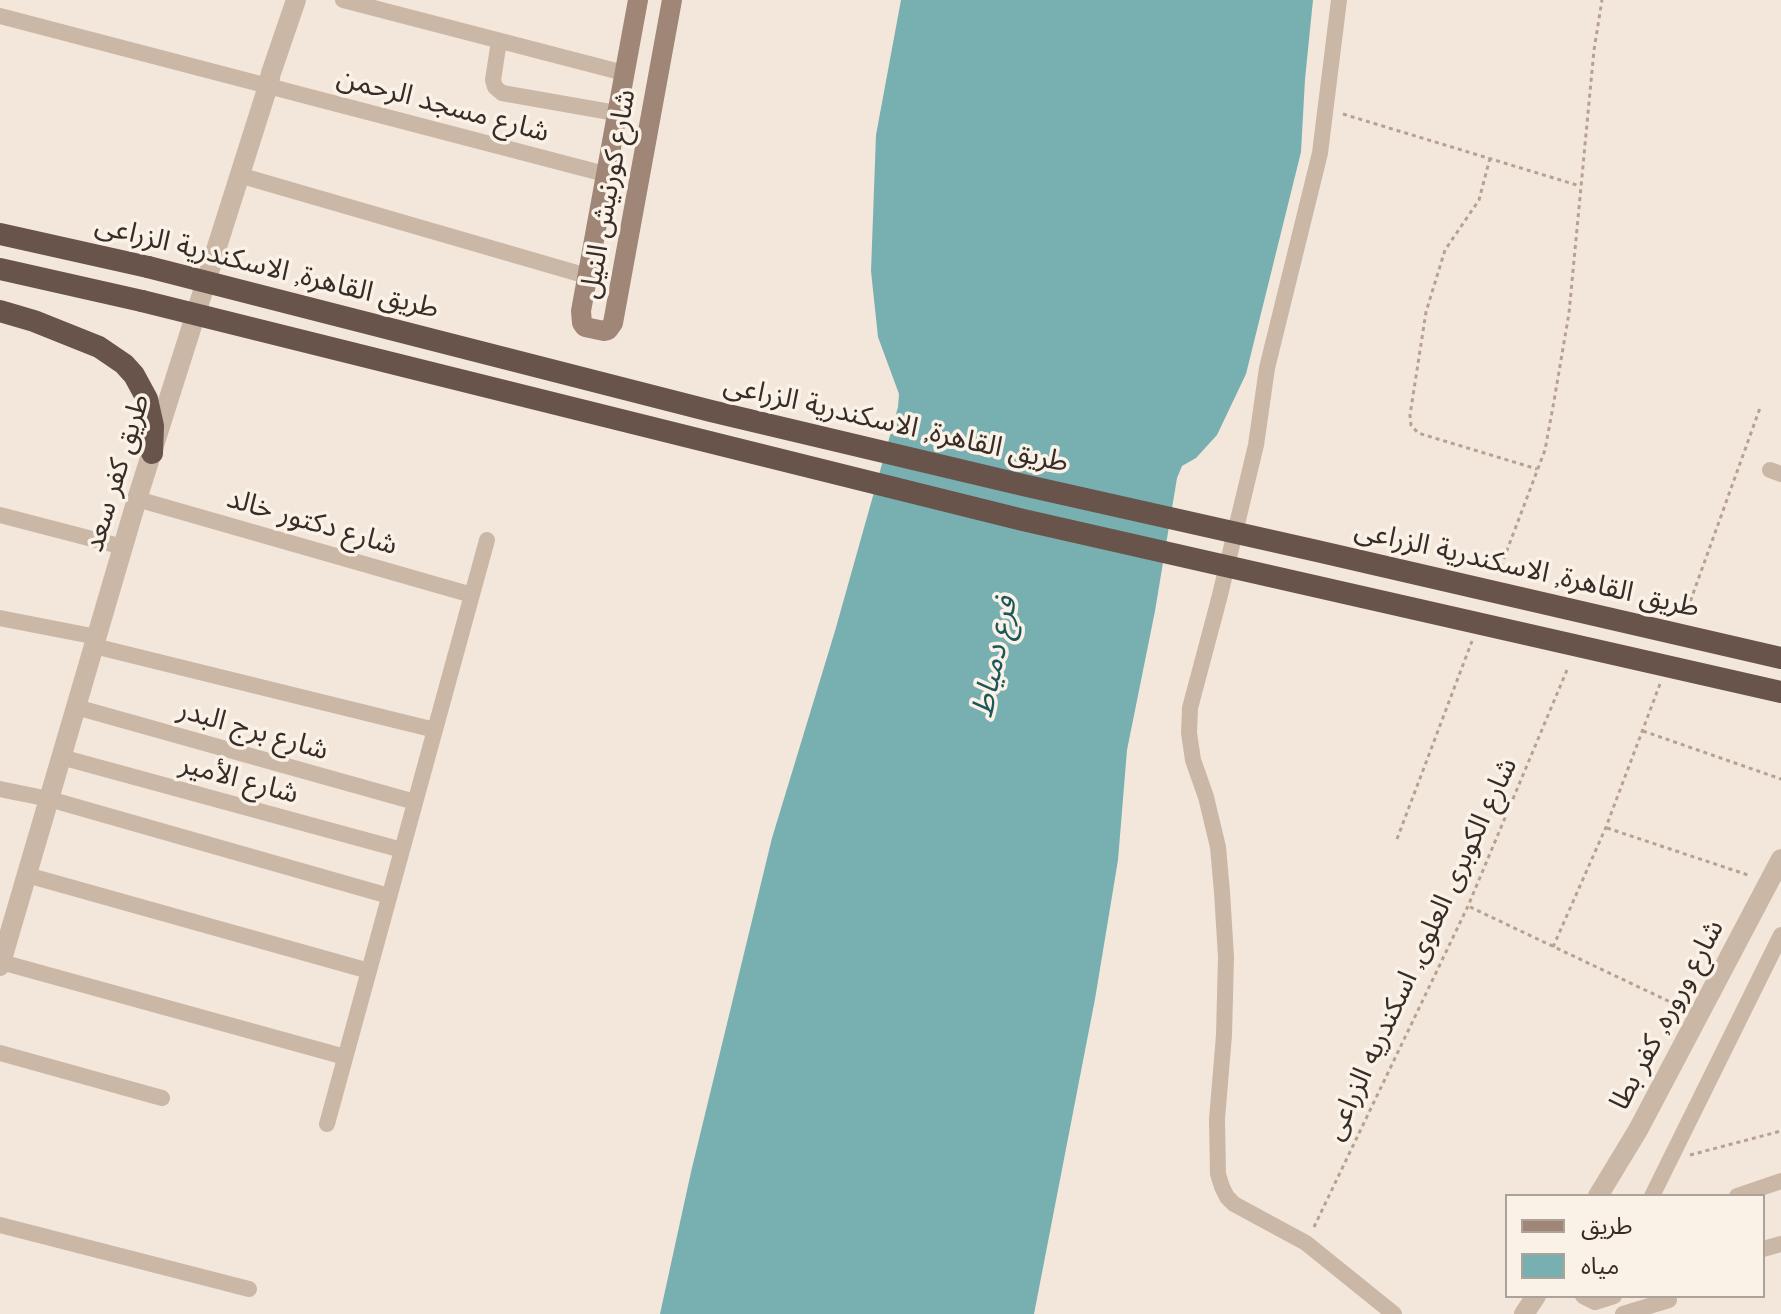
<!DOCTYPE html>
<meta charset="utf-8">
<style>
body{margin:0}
#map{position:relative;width:1781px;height:1314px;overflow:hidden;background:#f3e7db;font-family:Quicksand,"Noto Sans Arabic",sans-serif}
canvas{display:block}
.legend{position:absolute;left:1505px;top:1194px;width:260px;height:104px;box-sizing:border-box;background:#faf1e7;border:2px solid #aca29a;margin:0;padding:10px 14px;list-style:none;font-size:24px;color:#372c27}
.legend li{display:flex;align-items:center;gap:16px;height:40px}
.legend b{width:40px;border:2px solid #aca29a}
</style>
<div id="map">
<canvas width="1781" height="1314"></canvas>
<ul class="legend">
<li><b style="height:10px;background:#9f8677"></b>طريق</li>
<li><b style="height:22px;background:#78afb1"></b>مياه</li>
</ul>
</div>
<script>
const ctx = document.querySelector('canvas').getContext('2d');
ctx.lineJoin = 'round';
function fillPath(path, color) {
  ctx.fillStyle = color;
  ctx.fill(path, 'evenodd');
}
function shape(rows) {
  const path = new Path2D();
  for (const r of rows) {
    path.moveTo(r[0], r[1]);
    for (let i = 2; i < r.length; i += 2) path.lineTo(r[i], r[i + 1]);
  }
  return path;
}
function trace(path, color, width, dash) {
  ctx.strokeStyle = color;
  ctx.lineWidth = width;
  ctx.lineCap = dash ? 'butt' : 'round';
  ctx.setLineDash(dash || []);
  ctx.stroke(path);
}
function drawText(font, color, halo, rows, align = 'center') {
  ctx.font = font + ' Quicksand,"Noto Sans Arabic",sans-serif';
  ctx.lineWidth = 7;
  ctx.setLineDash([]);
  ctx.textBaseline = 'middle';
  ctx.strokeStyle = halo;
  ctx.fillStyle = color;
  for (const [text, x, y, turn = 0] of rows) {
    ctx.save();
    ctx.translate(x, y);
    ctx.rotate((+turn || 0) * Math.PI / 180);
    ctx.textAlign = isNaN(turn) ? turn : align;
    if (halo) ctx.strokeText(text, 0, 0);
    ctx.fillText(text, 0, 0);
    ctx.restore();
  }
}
const water = shape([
 [901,0,1313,0,1305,79,1301,152,1246,374,1217,435,1196,458,1182,466,1177,478,1155,611,1127,750,1118,860,1095,999,1034,1314,660,1314,691,1172,772,838,835,631,898,407,899,394,878,337,871,271,876,135]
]);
const path = shape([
 [1343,114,1580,186],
 [1490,158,1479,200,1445,250,1426,312,1410,415,1411,425,1418,433,1537,469],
 [1498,574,1545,450,1554,401,1569,313,1594,50,1602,0],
 [1685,616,1760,408],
 [1643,731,1781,779],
 [1607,828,1751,876],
 [1397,839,1472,641],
 [1470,907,1683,1008],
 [1553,947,1606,827,1660,684],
 [1690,1155,1781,1131],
 [1314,1227,1468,906,1567,670]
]);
const minor = shape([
 [343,0,624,73],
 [1339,0,1320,153,1267,368,1256,445,1219,599,1190,708,1189,733,1193,760,1206,797,1218,847,1222,892,1226,957,1224,1035,1217,1119,1218,1174,1222,1187,1227,1197,1234,1204,1306,1243,1394,1314],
 [0,16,605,174],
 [499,41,493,80,495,87,502,93,616,113],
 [239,175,587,276],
 [1770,470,1781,474],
 [137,499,472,595],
 [0,515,123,547],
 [0,618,97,637],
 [94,646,435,730],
 [76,707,415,802],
 [61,757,402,850],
 [0,789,49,799,389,896],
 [27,875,369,971],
 [1,962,345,1057],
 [0,1053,162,1098],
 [327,1124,487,540],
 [1652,1196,1781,935],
 [1737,1196,1781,1181],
 [0,1225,249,1289],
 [1763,1249,1781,1244],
 [1583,1296,1595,1302,1614,1296],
 [1623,1314,1669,1300]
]);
const tertiary = shape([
 [0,966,137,499,268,86,271,73,296,0],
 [1598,1196,1638,1130,1781,859],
 [1524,1314,1536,1296]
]);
const secondary = shape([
 [638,0,581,311,582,323,585,327,604,331,608,330,613,323,672,0]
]);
const trunk = shape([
 [0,234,148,267],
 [0,269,142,301],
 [0,311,34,321,99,347,124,364,134,375,147,399,153,426,152,453]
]);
const trunkBridge = shape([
 [148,267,711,411,1023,485,1317,551,1781,658],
 [142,301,1023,520,1781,692]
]);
const streetNames = [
 ["شارع مسجد الرحمن",443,105,15],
 ["شارع كورنيش النيل",608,194,-80],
 ["طريق القاهرة, الاسكندرية الزراعى",267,267,14],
 ["طريق القاهرة, الاسكندرية الزراعى",896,424,13],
 ["طريق كفر سعد",117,473,-73],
 ["شارع دكتور خالد",312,522,16],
 ["طريق القاهرة, الاسكندرية الزراعى",1527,569,13],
 ["شارع برج البدر",253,730,16],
 ["شارع الأمير",239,779,15],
 ["شارع الكوبرى العلوى, اسكندريه الزراعى",1421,949,-65],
 ["شارع وروره, كفر بطا",1667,1015,-62]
];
const waterNames = [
 ["فرع دمياط",995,657,-78]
];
fillPath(water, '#78afb1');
trace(path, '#b7a190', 3, [4, 4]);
trace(minor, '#cbb7a6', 16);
trace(tertiary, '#cbb7a6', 20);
trace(secondary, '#9f8677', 20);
trace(trunk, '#69544b', 22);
trace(trunkBridge, '#69544b', 22);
drawText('28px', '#372c27', '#faf1e7', streetNames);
drawText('italic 30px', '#1b565b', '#faf1e7', waterNames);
</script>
